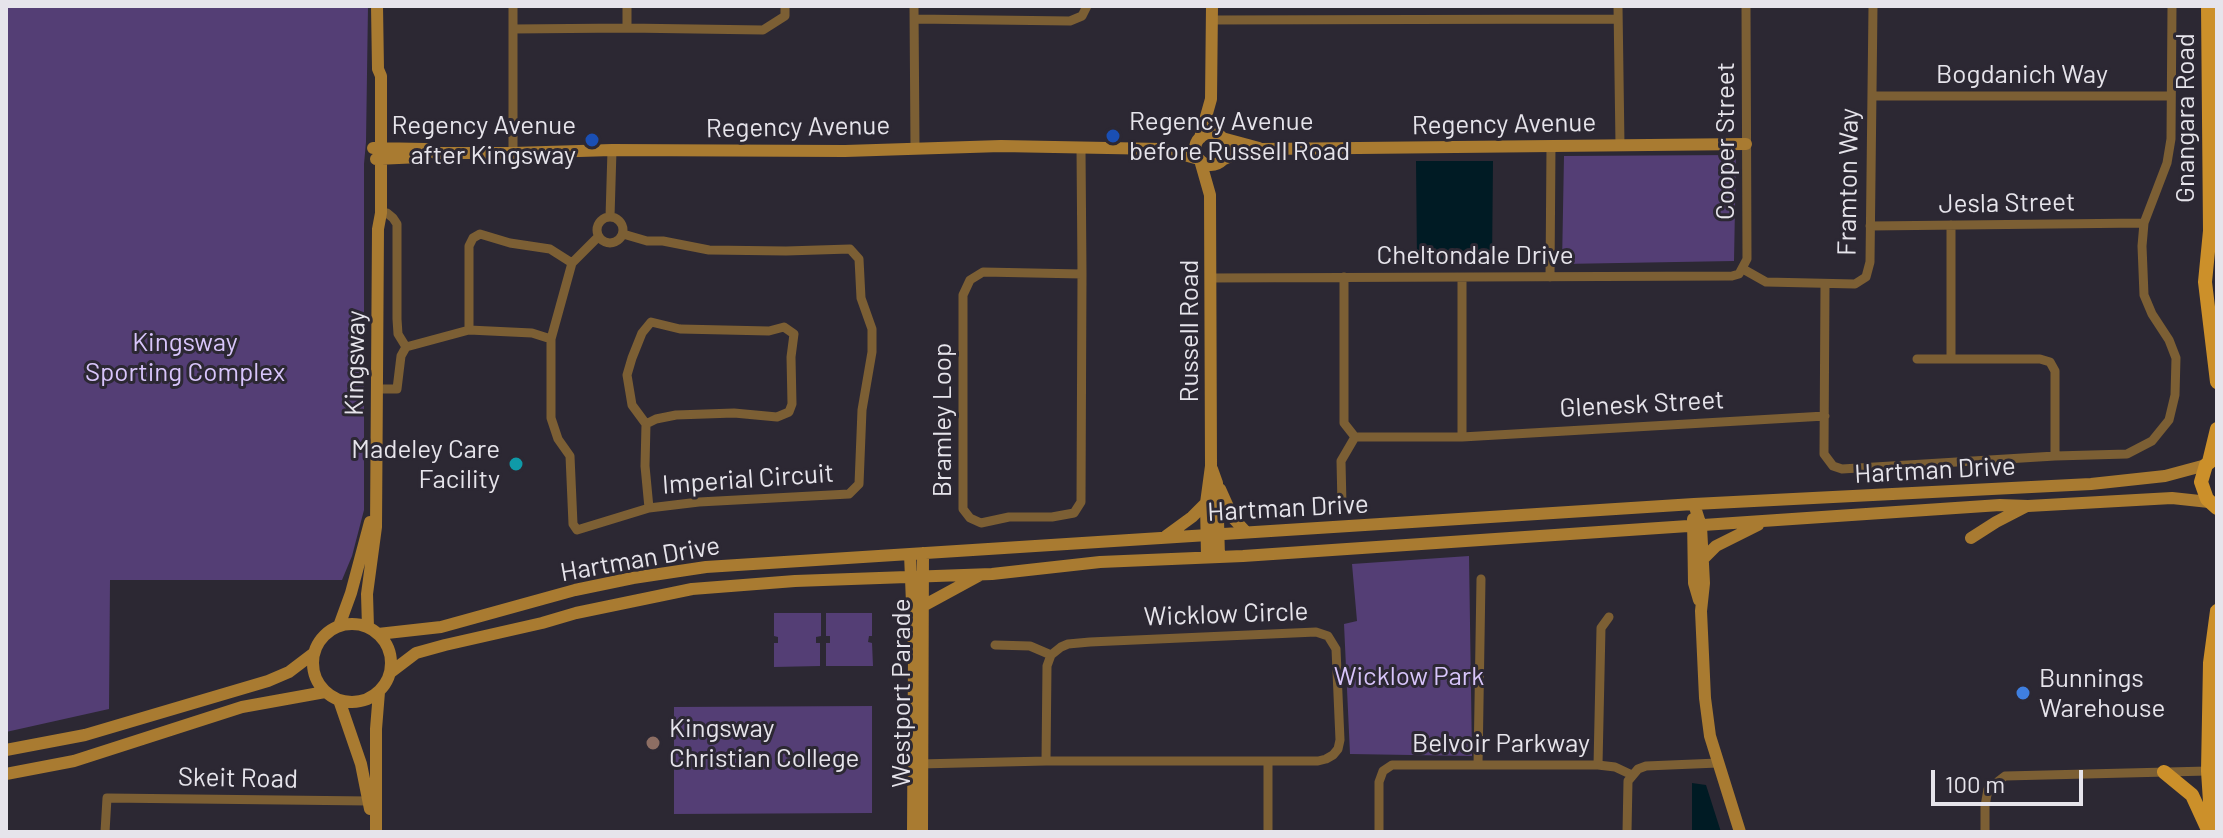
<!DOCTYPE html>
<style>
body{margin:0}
#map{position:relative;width:2223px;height:838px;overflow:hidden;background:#2c2833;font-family:Barlow,sans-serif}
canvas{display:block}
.frame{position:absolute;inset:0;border:8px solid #e6e4eb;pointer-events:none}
.scale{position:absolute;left:1931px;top:770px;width:152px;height:36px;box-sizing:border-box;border:4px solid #e6e4eb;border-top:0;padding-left:10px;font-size:24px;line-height:28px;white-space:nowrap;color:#e6e4eb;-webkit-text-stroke:6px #2c2833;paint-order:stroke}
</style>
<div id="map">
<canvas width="2223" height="838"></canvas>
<div class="frame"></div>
<div class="scale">100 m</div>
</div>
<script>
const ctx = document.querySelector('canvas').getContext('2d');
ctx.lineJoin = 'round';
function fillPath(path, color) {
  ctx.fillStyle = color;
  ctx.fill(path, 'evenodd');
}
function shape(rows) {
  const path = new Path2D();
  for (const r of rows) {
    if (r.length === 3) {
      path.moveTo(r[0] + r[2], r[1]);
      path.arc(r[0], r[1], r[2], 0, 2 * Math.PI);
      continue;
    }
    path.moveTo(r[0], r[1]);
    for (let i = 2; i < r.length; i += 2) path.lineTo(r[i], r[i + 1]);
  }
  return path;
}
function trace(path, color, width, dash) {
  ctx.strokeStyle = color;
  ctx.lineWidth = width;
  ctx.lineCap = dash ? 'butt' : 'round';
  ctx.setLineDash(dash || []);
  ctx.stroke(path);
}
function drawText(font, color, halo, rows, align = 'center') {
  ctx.font = font + ' Barlow,sans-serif';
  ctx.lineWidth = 6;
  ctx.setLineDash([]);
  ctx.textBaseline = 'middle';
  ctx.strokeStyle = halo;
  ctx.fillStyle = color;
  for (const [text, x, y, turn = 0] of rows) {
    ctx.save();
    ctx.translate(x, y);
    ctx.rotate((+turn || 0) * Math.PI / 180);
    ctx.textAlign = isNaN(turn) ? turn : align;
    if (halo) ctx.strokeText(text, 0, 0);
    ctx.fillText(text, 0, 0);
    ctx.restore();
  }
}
const green = shape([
 [6,6,368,6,366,142,364,164,364,510,352,556,342,580,110,580,109,709,6,732],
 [1736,155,1734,261,1562,264,1564,156],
 [1469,556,1472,756,1350,754,1344,624,1357,621,1352,564],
 [774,613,821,613,821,636,816,637,816,643,820,643,820,666,774,667,774,643,778,643,778,637,774,636],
 [826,613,872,613,872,636,869,636,868,642,872,643,873,666,826,666,826,643,830,643,830,636,826,636],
 [872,706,872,813,674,814,674,707]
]);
const water = shape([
 [1416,161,1493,161,1492,263,1417,261],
 [1692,783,1706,785,1721,832,1692,832]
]);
const street = shape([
 [513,6,513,153],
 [914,6,915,147],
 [1618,6,1620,145],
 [915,19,1070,21,1082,16,1087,6],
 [1212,20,1618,19],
 [627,28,627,6],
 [513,29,627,28,763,30,785,16,785,6],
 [1872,96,2171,96],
 [1081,148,1082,274,1081,502,1074,513,1052,517,1009,517,981,523,970,518,963,509,963,295,970,280,983,272,1082,274],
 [610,230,13],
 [610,217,612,150],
 [1951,225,1951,359],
 [1870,226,2144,223],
 [598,237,572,263,551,339,551,418,558,439,570,456,573,524,577,530,649,508,699,502,849,494,859,484,862,410,872,352,872,329,861,298,859,259,850,249,786,251,709,250,663,241,647,241,623,234],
 [1743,269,1766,282,1855,284,1866,277,1870,262,1873,6],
 [1344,277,1344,423,1355,437,1462,437,1462,278],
 [1550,277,1551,146],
 [1211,278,1732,276,1739,274,1747,259,1746,6],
 [1825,284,1824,454,1833,466,1842,469,2055,456,2127,454,2152,441,2169,420,2175,395,2176,358,2169,340,2152,314,2144,295,2142,246,2144,223,2167,163,2171,139,2172,6],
 [469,330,469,246,473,238,480,234,510,243,550,249,572,263],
 [406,347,469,330,532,333,551,339],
 [1917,359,2040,359,2050,362,2055,371,2055,456],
 [377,389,397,389,401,356,406,347,398,334,397,319,397,224,393,218,387,213,381,213],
 [646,424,656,419,676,415,734,413,777,417,789,412,792,404,791,357,794,334,784,327,769,331,680,329,651,322,642,333,632,358,627,375,632,405,646,424,645,466,649,508],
 [1462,437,1825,416],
 [1342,505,1341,461,1355,437],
 [995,645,1030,646,1051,655],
 [1268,761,1268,832],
 [919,764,1046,761,1318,761,1326,759,1333,755,1338,749,1340,740,1336,649,1328,636,1316,632,1090,642,1068,644,1061,647,1051,655,1047,666,1046,761],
 [1478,765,1481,579],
 [1598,765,1601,628,1609,617],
 [105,832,107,798,369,801],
 [1379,832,1379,782,1383,771,1392,765,1598,765,1615,767,1632,775],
 [1627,832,1628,781,1638,769,1646,766,1718,763],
 [1985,832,1985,806,1988,789,2005,776,2208,771]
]);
const secondary = shape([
 [1211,149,16],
 [1200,138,1211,99,1212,6],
 [1222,138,1259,148],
 [373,148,425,149,436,153,513,153,612,150,845,151,1001,146,1161,149,1199,159],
 [376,159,421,157],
 [1200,160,1210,195,1211,466,1206,503,1207,557],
 [1222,160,1233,155,1262,149,1746,144],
 [1212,469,1217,483,1219,557],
 [1220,489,1233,518,1246,532],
 [1694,504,1701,526,1704,583,1701,611,1705,698,1710,736,1740,832],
 [1693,519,1694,583,1699,600],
 [1166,536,1192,517,1206,503],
 [1971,538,1996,522,2025,507],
 [910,554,914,653,913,832],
 [1703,559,1716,546,1758,525],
 [923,606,980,575],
 [352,663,39],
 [339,626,351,593,370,522],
 [368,627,367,594,376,527,378,229,381,213,381,76,378,69,377,6],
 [378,634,441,627,575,590,633,578,706,567,1694,504,2091,484,2165,476,2206,465],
 [391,672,416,653,445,645,542,623,576,613,692,589,795,581,992,574,1100,562,1243,556,2000,505,2028,506,2172,498,2209,502],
 [339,700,361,764,370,809],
 [6,750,85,735,268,681,289,672,314,653],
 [6,774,74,761,242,707,325,692],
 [376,832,376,729,379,692],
 [922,832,923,553]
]);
const primary = shape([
 [2208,6,2210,231,2205,282,2217,382],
 [2217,456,2206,465,2201,482,2207,499,2217,508],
 [2209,462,2217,429],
 [2164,772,2192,795,2209,832],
 [2212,832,2208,771,2210,663,2217,611]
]);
const markers = [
 [1113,136,8,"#1a4fb4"],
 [592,140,8,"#1a4fb4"],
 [516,464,8,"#0f9aa8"],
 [2023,693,8,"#3f7fe0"],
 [653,743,8,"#8d6e63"]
];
const streetNames = [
 ["Bogdanich Way",2022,74],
 ["Gnangara Road",2185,118,-90],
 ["Regency Avenue",1504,124,-1],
 ["Regency Avenue",798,127,-1],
 ["Cooper Street",1725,141,-90],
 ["Framton Way",1848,182,-89],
 ["Jesla Street",2007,203,-1],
 ["Cheltondale Drive",1475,255],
 ["Russell Road",1189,331,-90],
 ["Kingsway",355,363,-89],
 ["Glenesk Street",1642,404,-3],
 ["Bramley Loop",942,420,-90],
 ["Hartman Drive",1935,470,-3],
 ["Imperial Circuit",748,479,-4],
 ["Hartman Drive",1288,508,-3],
 ["Hartman Drive",640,559,-10],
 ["Wicklow Circle",1226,614,-2],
 ["Westport Parade",901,693,-90],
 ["Belvoir Parkway",1501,743],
 ["Skeit Road",238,778,1]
];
const poiNames = [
 ["Regency Avenue",1129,121],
 ["before Russell Road",1129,151],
 ["Regency Avenue",576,125,"right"],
 ["after Kingsway",576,155,"right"],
 ["Madeley Care",500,449,"right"],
 ["Facility",500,479,"right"],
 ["Bunnings",2039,678],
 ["Warehouse",2039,708],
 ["Kingsway",669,728],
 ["Christian College",669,758]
];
const parkNames = [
 ["Kingsway",185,342],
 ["Sporting Complex",185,372],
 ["Wicklow Park",1409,676]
];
fillPath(green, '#543e75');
fillPath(water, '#001b24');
trace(street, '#7c5f34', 9);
trace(secondary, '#a97b31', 12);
trace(primary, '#cc902a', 14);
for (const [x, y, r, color] of markers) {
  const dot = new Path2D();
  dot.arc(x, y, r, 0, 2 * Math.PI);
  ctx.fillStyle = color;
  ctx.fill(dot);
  trace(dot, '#2c2833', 3);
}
drawText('26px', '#e6e4eb', '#2c2833', streetNames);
drawText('26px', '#e6e4eb', '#2c2833', poiNames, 'left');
drawText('26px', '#d8c5fb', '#2c2833', parkNames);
</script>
